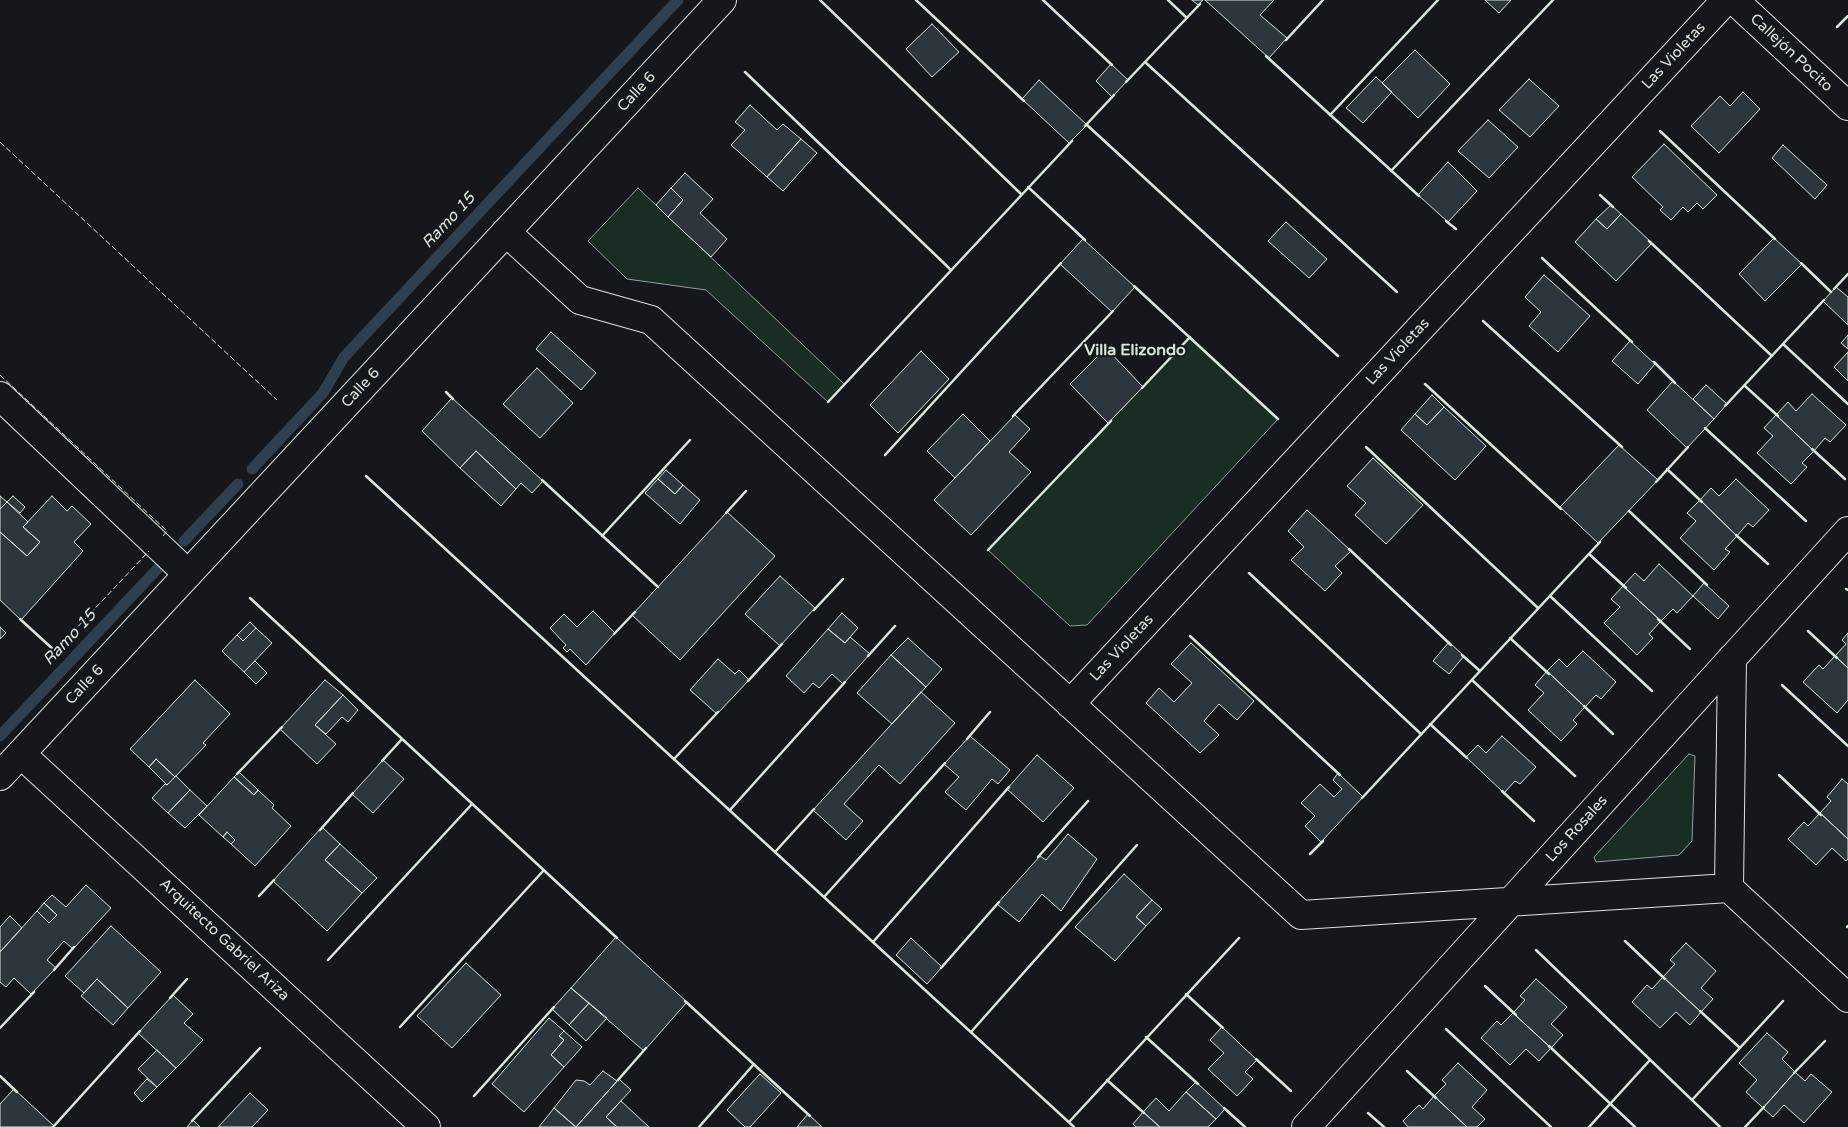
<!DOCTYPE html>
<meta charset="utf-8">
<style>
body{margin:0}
canvas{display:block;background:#14181c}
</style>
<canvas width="1848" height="1127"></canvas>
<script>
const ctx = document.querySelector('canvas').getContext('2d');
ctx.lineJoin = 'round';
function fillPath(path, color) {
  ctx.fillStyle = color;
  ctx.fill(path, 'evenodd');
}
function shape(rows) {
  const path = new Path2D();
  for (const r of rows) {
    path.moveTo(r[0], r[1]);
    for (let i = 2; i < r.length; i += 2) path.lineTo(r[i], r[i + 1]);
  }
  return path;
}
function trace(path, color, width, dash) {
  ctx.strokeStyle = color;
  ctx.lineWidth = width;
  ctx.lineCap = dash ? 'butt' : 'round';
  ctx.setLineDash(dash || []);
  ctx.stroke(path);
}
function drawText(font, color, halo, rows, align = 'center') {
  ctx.font = font + ' "Varela Round",sans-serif';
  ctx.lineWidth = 4;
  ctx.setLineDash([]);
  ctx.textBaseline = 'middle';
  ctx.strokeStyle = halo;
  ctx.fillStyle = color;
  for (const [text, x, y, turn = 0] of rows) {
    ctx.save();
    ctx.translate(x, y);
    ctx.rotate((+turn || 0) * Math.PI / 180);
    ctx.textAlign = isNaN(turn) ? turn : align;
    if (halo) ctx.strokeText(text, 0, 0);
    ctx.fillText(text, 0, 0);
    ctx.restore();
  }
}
const green = shape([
 [638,188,844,384,828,402,706,290,627,279,588,241,638,188],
 [1190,337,1278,419,1087,625,1070,626,988,550,1190,337],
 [1689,754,1695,756,1692,841,1679,855,1596,862,1594,857,1689,754]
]);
const stream = shape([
 [252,469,323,393,344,357,678,0],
 [184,541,238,484],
 [0,736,163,563]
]);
const building = shape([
 [1192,0,1203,0,1198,5,1192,0],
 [1205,0,1274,0,1260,15,1287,38,1269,58,1205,0],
 [1485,0,1511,0,1499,13,1485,0],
 [932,24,959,52,932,77,906,49,932,24],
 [1415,50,1450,84,1418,118,1382,83,1415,50],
 [1111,64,1128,80,1112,97,1096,81,1111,64],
 [1376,77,1392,92,1363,123,1346,108,1376,77],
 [1529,79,1559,106,1530,137,1499,110,1529,79],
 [1039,80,1087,125,1069,143,1022,99,1039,80],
 [1743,92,1760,109,1719,153,1691,126,1720,96,1730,106,1743,92],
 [750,105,777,130,783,124,801,139,767,177,731,145,745,130,735,122,750,105],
 [1488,120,1518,147,1489,178,1458,151,1488,120],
 [801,139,817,153,783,191,767,177,801,139],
 [1664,144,1717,195,1703,209,1697,203,1688,212,1683,207,1671,220,1660,210,1663,207,1632,177,1664,144],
 [1783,145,1827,185,1815,199,1772,158,1783,145],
 [1448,162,1477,191,1448,222,1418,195,1448,162],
 [685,173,713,199,700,213,727,239,711,257,668,217,683,200,671,188,685,173],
 [671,188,683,200,668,217,656,205,671,188],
 [1611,205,1621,214,1607,229,1596,219,1611,205],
 [1621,214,1652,243,1616,281,1575,242,1596,219,1607,229,1621,214],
 [1286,222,1327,259,1309,278,1268,241,1286,222],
 [1774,238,1802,264,1765,301,1739,274,1774,238],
 [1083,239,1135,287,1112,312,1060,264,1083,239],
 [1544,275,1590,316,1558,352,1529,326,1541,312,1525,297,1544,275],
 [1836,287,1848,297,1848,325,1823,301,1836,287],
 [551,332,596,373,581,390,536,349,551,332],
 [1848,335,1848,349,1841,343,1848,335],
 [1630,341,1655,364,1638,384,1612,361,1630,341],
 [1106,348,1143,387,1108,423,1070,384,1106,348],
 [921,351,949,379,898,433,870,405,921,351],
 [1848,352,1848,381,1834,367,1848,352],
 [537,368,573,403,540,438,503,404,537,368],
 [1673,381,1714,419,1687,448,1647,410,1673,381],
 [1706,385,1727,404,1714,419,1693,399,1706,385],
 [1812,394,1846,425,1830,442,1825,438,1814,451,1776,415,1788,402,1796,411,1812,394],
 [1432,395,1444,407,1427,425,1415,414,1432,395],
 [452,398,543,481,532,493,521,483,516,489,476,451,460,468,422,431,452,398],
 [1444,407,1486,446,1455,480,1401,430,1415,414,1427,425,1444,407],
 [963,414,990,441,955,478,927,451,963,414],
 [1015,415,1030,429,1009,452,1031,472,971,535,934,500,1015,415],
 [1776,415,1814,451,1802,463,1807,467,1791,484,1757,453,1773,436,1764,428,1776,415],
 [1619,445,1658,480,1598,543,1560,507,1619,445],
 [476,451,516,489,501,506,460,468,476,451],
 [1373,458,1423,505,1386,544,1355,515,1366,503,1347,486,1373,458],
 [666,470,683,485,675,494,658,479,666,470],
 [658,479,675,494,683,485,700,500,680,524,645,493,658,479],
 [1736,479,1769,510,1753,527,1748,523,1737,536,1700,500,1711,488,1719,496,1736,479],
 [0,496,7,502,0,509,0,496],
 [13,496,25,507,20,513,7,502,13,496],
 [52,496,67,511,72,506,91,524,74,542,83,551,21,620,0,600,0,532,27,556,40,542,23,527,52,496],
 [1700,500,1737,536,1725,549,1730,552,1714,570,1680,538,1696,521,1687,513,1700,500],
 [7,502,28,522,23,527,40,542,27,556,0,532,0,509,7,502],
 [1307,510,1351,551,1335,566,1342,573,1325,591,1291,560,1304,547,1288,531,1307,510],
 [727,512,775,556,680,660,632,615,727,512],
 [1659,564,1693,596,1677,613,1673,609,1661,621,1623,586,1635,573,1644,581,1659,564],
 [780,576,815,608,780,646,745,614,780,576],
 [1704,583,1729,606,1718,619,1693,596,1704,583],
 [1623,586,1661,621,1649,634,1653,638,1637,655,1604,623,1620,607,1611,599,1623,586],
 [593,611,615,633,586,665,570,649,567,652,563,648,566,645,550,628,564,614,577,627,593,611],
 [842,613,858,628,845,643,828,629,842,613],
 [250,622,256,628,243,641,237,635,250,622],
 [0,627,6,633,0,639,0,627],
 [256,628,272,643,244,672,222,651,237,635,243,641,256,628],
 [828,629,845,643,850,637,870,654,843,684,832,674,819,688,813,683,804,693,786,676,828,629],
 [1848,633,1848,668,1835,656,1846,644,1842,640,1848,633],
 [908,638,942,669,926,687,891,655,908,638],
 [1449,642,1464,656,1449,674,1433,661,1449,642],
 [1191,643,1254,701,1237,720,1219,704,1204,721,1219,735,1200,753,1146,703,1159,688,1174,702,1192,683,1171,664,1191,643],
 [1583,651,1616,682,1601,699,1596,695,1585,707,1547,671,1559,659,1567,667,1583,651],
 [891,655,926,687,892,724,857,693,891,655],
 [1835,656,1848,668,1848,700,1837,713,1803,682,1819,665,1823,669,1835,656],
 [718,659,735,674,739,670,749,680,717,714,690,690,718,659],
 [255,661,267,673,256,684,244,672,255,661],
 [1547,671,1585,707,1573,720,1577,724,1561,741,1528,710,1544,693,1535,685,1547,671],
 [195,680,230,714,203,743,206,745,175,777,156,759,149,767,130,749,195,680],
 [325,680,343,695,315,725,336,744,317,764,280,729,325,680],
 [921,692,955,723,900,784,879,765,844,804,863,821,846,840,813,810,921,692],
 [343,695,358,710,348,722,342,717,326,734,315,725,343,695],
 [970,736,1010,770,998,784,992,779,966,810,945,792,959,777,944,764,970,736],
 [1502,736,1536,767,1520,784,1515,781,1504,793,1466,757,1478,745,1486,753,1502,736],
 [1037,755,1074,788,1043,822,1007,789,1037,755],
 [156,759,175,777,167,785,149,767,156,759],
 [383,760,404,779,373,813,352,794,383,760],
 [239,772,258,790,254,795,234,777,239,772],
 [1338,773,1363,797,1321,842,1305,826,1315,816,1301,803,1320,784,1334,797,1342,789,1333,780,1338,773],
 [176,776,190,790,168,813,152,798,165,784,167,785,176,776],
 [234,777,254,795,258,790,274,805,272,808,291,826,255,866,231,844,235,840,227,832,223,837,199,815,234,777],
 [1842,779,1848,784,1848,839,1820,813,1831,801,1827,797,1842,779],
 [190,790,207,806,185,828,168,813,190,790],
 [1820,813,1848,839,1848,859,1846,861,1832,848,1816,865,1788,839,1804,822,1808,826,1820,813],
 [322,827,340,844,325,860,362,893,327,931,273,881,322,827],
 [227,832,235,840,231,844,223,837,227,832],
 [1068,834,1097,859,1061,911,1042,894,1019,922,997,904,1040,856,1046,860,1068,834],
 [340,844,377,878,362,893,325,860,340,844],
 [1124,874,1152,900,1136,917,1146,926,1115,961,1075,927,1124,874],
 [86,885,111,908,73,949,64,941,47,960,56,968,31,994,14,978,6,987,0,982,0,952,37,911,49,923,57,915,44,903,52,895,66,907,86,885],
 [1152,900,1162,909,1146,926,1136,917,1152,900],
 [44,903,57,915,49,923,37,911,44,903],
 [10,916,22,928,0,952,0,927,10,916],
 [111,926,161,972,128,1008,97,979,84,993,65,976,111,926],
 [616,937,687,1002,644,1051,571,988,616,937],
 [911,938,942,967,927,984,896,955,911,938],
 [1686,943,1716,971,1701,988,1713,999,1701,1012,1663,977,1675,964,1670,960,1686,943],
 [466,963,501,995,452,1048,417,1016,466,963],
 [1663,977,1701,1012,1690,1025,1676,1012,1660,1028,1632,1002,1647,985,1652,989,1663,977],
 [97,979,128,1008,113,1025,81,996,97,979],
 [1536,979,1567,1007,1551,1024,1563,1035,1551,1048,1513,1013,1525,1000,1520,996,1536,979],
 [571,988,589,1003,569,1025,552,1009,571,988],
 [173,995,193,1014,184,1023,203,1040,176,1068,138,1033,173,995],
 [589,1003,607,1018,586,1041,569,1025,589,1003],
 [1513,1013,1551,1048,1539,1061,1526,1049,1510,1065,1481,1038,1497,1021,1501,1025,1513,1013],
 [549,1018,564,1031,559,1036,564,1040,551,1055,564,1067,524,1112,492,1084,549,1018],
 [1222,1027,1257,1060,1245,1072,1253,1079,1237,1096,1208,1069,1224,1053,1210,1040,1222,1027],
 [564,1031,582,1047,564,1067,551,1055,564,1040,559,1036,564,1031],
 [1767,1033,1788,1052,1782,1059,1795,1072,1763,1108,1746,1092,1757,1080,1739,1063,1767,1033],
 [157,1050,176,1068,157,1087,138,1069,157,1050],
 [1458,1063,1487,1090,1472,1107,1485,1119,1477,1127,1467,1127,1434,1096,1446,1084,1442,1080,1458,1063],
 [603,1071,617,1081,576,1127,554,1108,576,1080,584,1081,590,1085,603,1071],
 [1795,1072,1805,1081,1811,1074,1832,1092,1804,1123,1784,1105,1773,1117,1763,1108,1795,1072],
 [760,1074,781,1093,750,1127,745,1127,727,1110,760,1074],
 [147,1079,157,1087,142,1102,134,1093,147,1079],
 [619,1079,631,1090,606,1117,617,1127,576,1127,619,1079],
 [1196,1082,1225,1109,1216,1119,1186,1092,1196,1082],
 [14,1089,54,1126,53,1127,0,1127,0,1104,14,1089],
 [1186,1092,1216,1119,1208,1127,1160,1127,1143,1112,1156,1098,1169,1111,1186,1092],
 [250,1093,268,1110,252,1127,218,1127,250,1093],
 [1434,1096,1467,1127,1408,1127,1403,1121,1419,1105,1423,1109,1434,1096],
 [621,1101,649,1127,617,1127,606,1117,621,1101],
 [554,1108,576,1127,539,1127,554,1108],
 [1143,1112,1160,1127,1136,1127,1133,1124,1143,1112],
 [808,1114,822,1127,797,1127,808,1114],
 [193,1120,200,1127,187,1127,193,1120]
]);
const minor = shape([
 [1734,0,1848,106],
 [506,232,580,300,651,320,1301,915,1729,888,1848,998],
 [0,396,188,574],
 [1070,704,1726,0],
 [21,754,426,1127],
 [1729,888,1732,658],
 [1306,1127,1848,531]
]);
const tertiary = shape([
 [0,776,722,0]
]);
const fence = shape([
 [0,142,277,400],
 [0,375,167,531,163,536],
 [55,651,149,551]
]);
const wall = shape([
 [820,0,1021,194],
 [916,0,1024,101],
 [1043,0,1112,65],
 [1168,0,1187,18],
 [1837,27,1848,16],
 [1286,40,1323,0],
 [1266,56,1419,196],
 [1145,62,1397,292],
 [745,72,951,270],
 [1126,82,1200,4],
 [1330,115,1438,0],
 [1087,125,1338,356],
 [1085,126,1114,95],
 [1660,131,1775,239],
 [1391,171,1553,0],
 [1028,187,1085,240],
 [1600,195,1613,207],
 [1446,221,1456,229],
 [1649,241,1772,356],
 [1542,258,1632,342],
 [1801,263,1831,292],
 [1134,286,1278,419],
 [1834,289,1848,274],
 [1483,321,1622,447],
 [1783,344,1848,404],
 [1654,362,1675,383],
 [1425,384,1561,509],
 [1745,386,1778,416],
 [1142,388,1190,337],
 [446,392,453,399],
 [828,402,1072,141],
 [1725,406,1824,300],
 [1013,416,1113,311],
 [1705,428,1806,521],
 [1366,447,1538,608],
 [1812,449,1845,479],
 [885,455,1061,263],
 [1667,469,1702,502],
 [366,476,1074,1127],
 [542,480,658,587],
 [1656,482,1688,447],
 [1629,511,1707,585],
 [726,513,746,491],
 [1736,535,1768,564],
 [602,536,690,440],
 [1349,549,1451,645],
 [988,550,1111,421],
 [1589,554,1626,588],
 [1249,573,1421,734],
 [1846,589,1848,590],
 [1550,596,1652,691],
 [250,598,617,938],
 [814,610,843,579],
 [20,619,55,651],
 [1658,619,1690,649],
 [1808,631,1837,658],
 [614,634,635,612],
 [1190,636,1340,775],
 [1510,638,1549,674],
 [1462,655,1480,671],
 [868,656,895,626],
 [1472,680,1575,776],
 [748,681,782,644],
 [1782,685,1848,746],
 [1584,706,1613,734],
 [1430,724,1467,758],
 [967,739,990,712],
 [674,759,718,712],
 [382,761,402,739],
 [237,774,282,727],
 [1779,775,1821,815],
 [1502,791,1534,821],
 [1362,798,1600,542],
 [730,810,845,682],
 [320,830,353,793],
 [775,852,814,809],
 [1310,854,1323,841],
 [1038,857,1088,801],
 [259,896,274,880],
 [824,897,945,763],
 [1847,927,1848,926],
 [1625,941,1665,979],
 [873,942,1009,787],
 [1536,950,1720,1127],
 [328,960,472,804],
 [941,968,999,902],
 [54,970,74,947],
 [1485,986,1516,1015],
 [1186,994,1223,1028],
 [170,998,187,979],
 [685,1001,810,1116],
 [1700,1011,1740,1048],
 [400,1027,544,870],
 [0,1028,34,992],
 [1446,1029,1551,1127],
 [971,1032,1137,845],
 [1146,1037,1198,1084],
 [1549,1046,1635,1127],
 [1256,1059,1291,1091],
 [1407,1071,1436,1098],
 [1794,1073,1825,1041],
 [0,1076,17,1092],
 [618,1080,646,1048],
 [1107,1080,1144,1113],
 [474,1096,554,1007],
 [1692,1100,1783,1001],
 [1224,1108,1245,1127],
 [1368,1113,1384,1127],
 [192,1121,260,1048],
 [1069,1122,1239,938],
 [53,1127,140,1031],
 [699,1127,754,1064],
 [1589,1127,1650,1060],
 [1745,1127,1764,1107]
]);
const streetNames = [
 ["Callejón Pocito",1791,53,43],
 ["Las Violetas",1674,56,-47],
 ["Calle 6",637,92,-47],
 ["Las Violetas",1398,352,-47],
 ["Calle 6",361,388,-47],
 ["Las Violetas",1122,648,-47],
 ["Calle 6",85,685,-47],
 ["Los Rosales",1577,829,-48],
 ["Arquitecto Gabriel Ariza",224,940,43]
];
const waterNames = [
 ["Ramo 15",449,221,-47],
 ["Ramo 15",70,638,-47]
];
const neighbourhoodNames = [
 ["Villa Elizondo",1135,351]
];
fillPath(green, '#1a2d24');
trace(green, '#939e99', 1);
trace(stream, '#2f3f4d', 11);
fillPath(building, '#2c363c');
trace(building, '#d8e6dc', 1);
trace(minor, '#d8e6dc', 30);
trace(tertiary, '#d8e6dc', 30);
trace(minor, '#14181c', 28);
trace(tertiary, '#14181c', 28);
trace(fence, '#d8e6dc', 1, [6, 2.5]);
trace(wall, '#d8e6dc', 2.5);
drawText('15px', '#d8e6dc', '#14181c', streetNames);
drawText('italic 16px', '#d8e6dc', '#14181c', waterNames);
drawText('bold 16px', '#d8e6dc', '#14181c', neighbourhoodNames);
</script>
